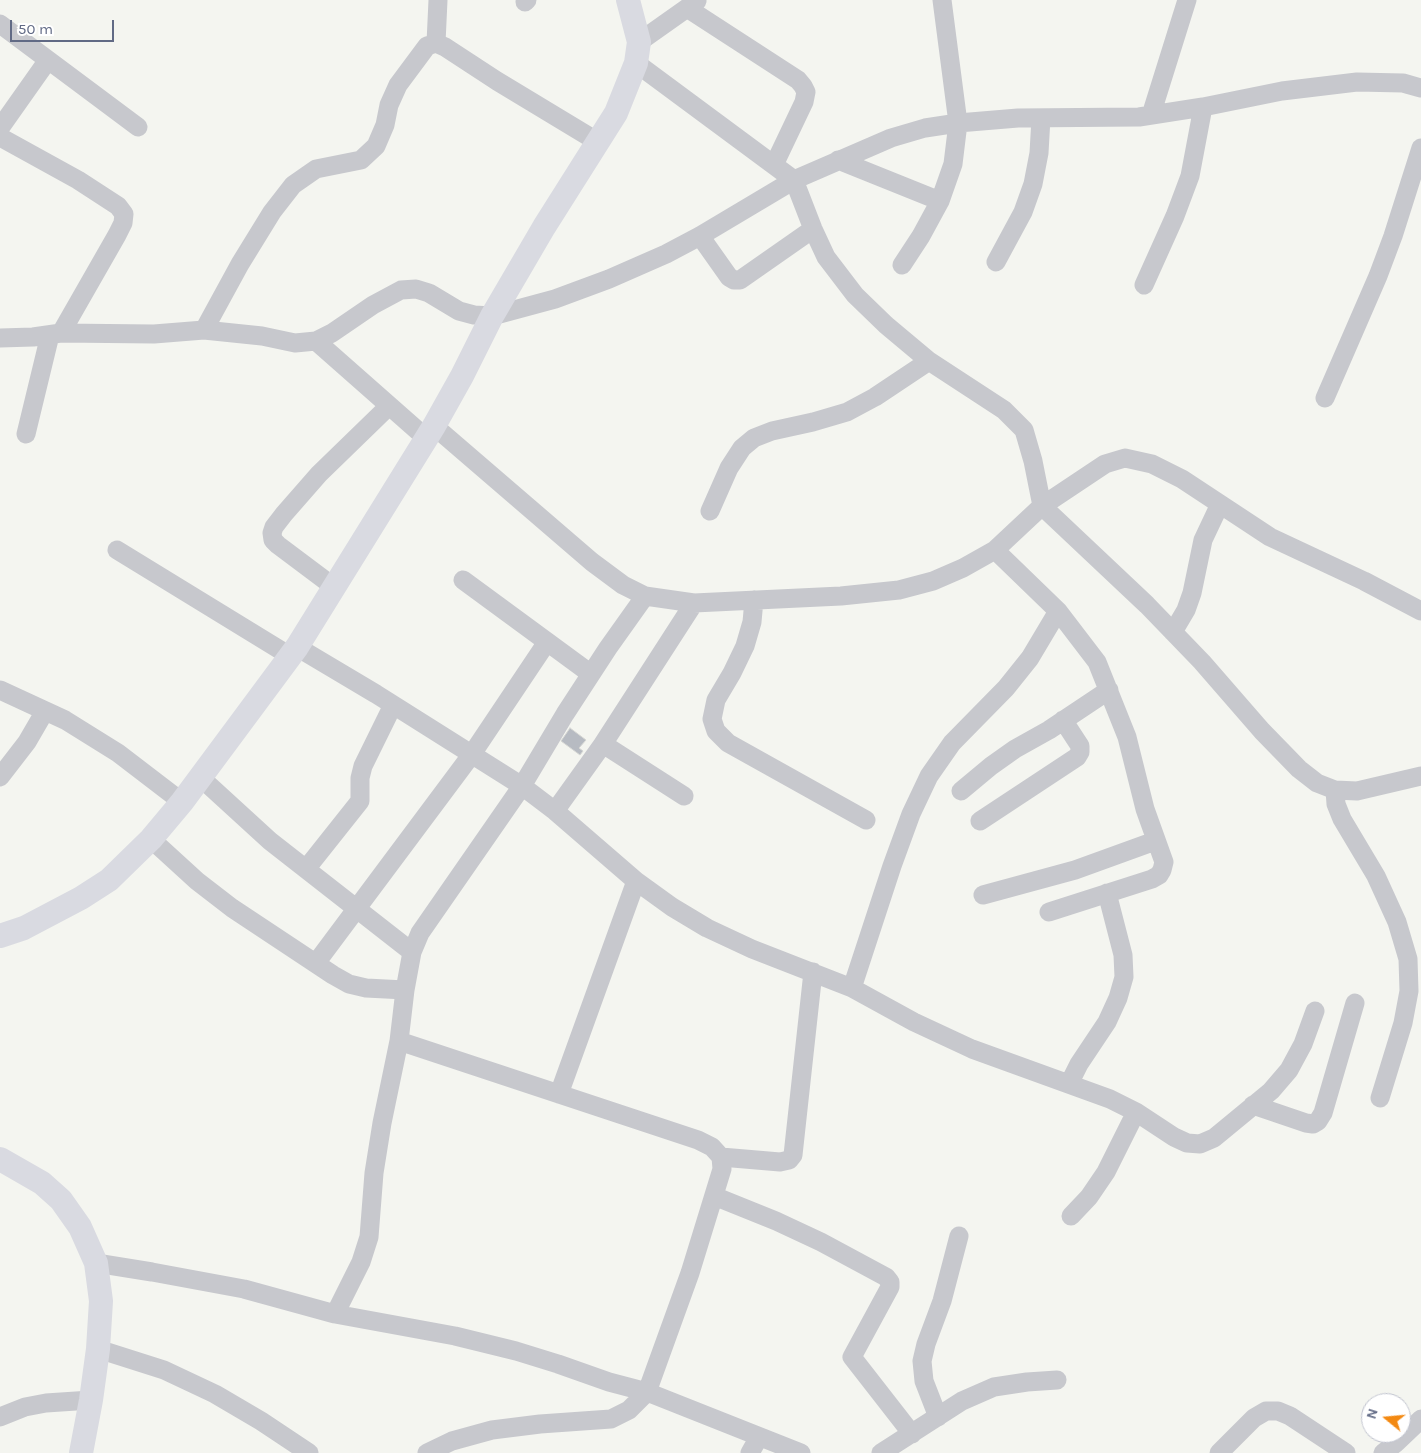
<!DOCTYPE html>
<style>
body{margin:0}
#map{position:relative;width:1421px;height:1453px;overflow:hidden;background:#f4f5f0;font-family:Karla,sans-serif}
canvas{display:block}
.north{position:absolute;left:1361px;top:1393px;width:50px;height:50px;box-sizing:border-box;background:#fff;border:1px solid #c0c3ce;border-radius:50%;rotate:287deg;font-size:14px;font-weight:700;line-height:20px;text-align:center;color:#616a85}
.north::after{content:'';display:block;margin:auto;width:18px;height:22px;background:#f38912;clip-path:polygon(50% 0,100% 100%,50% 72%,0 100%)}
.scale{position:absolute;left:10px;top:20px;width:104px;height:22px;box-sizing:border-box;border:2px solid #616a85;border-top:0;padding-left:6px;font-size:15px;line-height:18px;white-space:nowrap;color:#616a85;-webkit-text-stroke:4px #fff;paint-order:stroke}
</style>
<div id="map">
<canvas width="1421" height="1453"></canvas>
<div class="north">N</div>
<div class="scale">50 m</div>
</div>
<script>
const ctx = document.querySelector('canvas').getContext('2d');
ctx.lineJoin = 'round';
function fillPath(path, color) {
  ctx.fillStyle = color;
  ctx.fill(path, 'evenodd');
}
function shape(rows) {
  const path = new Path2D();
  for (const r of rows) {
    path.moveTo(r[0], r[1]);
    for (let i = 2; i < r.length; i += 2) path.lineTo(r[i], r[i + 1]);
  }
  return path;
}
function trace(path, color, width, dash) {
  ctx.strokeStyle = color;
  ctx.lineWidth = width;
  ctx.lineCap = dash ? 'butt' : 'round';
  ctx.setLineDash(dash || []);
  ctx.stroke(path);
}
const building = shape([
 [570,728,586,740,579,748,583,751,580,755,561,741,570,728]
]);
const minor = shape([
 [525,2,527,0],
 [687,8,798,80,803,86,806,92,804,102,774,165],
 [0,24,138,127],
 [639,42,697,1],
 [436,43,438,0],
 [636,63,794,180,813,229,826,257,855,295,886,325,929,361,1004,410,1024,430,1033,461,1042,506,1105,464,1125,458,1152,464,1182,479,1270,537,1364,581,1421,611],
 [1151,115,1187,0],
 [0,128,48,60],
 [0,137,78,180,118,206,124,214,123,223,117,235,61,333],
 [838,160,940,201],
 [700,236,729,277,734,280,740,280,813,229],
 [996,262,1023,212,1033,184,1039,153,1041,118],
 [902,265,921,236,940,201,953,164,958,123,942,0],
 [1144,285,1175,216,1190,176,1203,107],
 [204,330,240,264,272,212,293,185,316,169,361,160,376,146,385,125,389,105,398,85,427,46,436,43,445,47,497,81,598,142],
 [0,338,33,337,61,333,154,334,204,330,262,336,295,343,316,341,332,333,373,305,401,290,416,289,429,293,459,311,474,315,492,316,555,299,609,279,666,254,700,236,794,180,891,138,925,128,958,123,1018,118,1139,117,1203,107,1282,91,1357,82,1403,83,1421,88],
 [316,341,426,438],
 [1325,398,1378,276,1393,236,1421,148],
 [434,426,592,562,623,585,645,596,694,603,841,596,899,590,933,581,963,568,995,550,1042,506,1147,605,1202,662,1262,731,1299,769,1317,783,1335,790,1357,791,1421,776],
 [26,434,50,335],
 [710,511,729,468,742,448,754,438,772,431,813,422,847,412,875,397,929,361],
 [117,550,290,656],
 [995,550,1058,611,1097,662,1127,737,1145,809,1164,862,1162,870,1159,875,1152,879,1049,912],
 [463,580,591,674],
 [334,587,278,545,273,540,272,533,274,527,284,514,319,474,389,406],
 [754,600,752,622,745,646,732,673,716,700,712,719,716,731,728,743,866,820],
 [1173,632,1186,610,1192,593,1203,540,1220,504],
 [297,647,376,694,522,786,555,811,636,881,672,907,707,928,752,949,852,988,914,1022,972,1049,1110,1099,1136,1112,1174,1137,1187,1143,1200,1144,1214,1138,1271,1091,1289,1070,1303,1044,1315,1011],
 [0,690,65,720,118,753,182,802],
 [603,744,684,796],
 [0,777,27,742,45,711],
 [200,777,270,841,412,952],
 [1335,790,1336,804,1342,819,1376,876,1397,922,1408,959,1409,991,1403,1023,1380,1098],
 [961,791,991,766,1015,749,1049,730,1109,690],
 [555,811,603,744,694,603],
 [980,821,1077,757,1080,752,1080,746,1063,720],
 [151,839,197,881,232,908,333,975,349,984,366,988,405,990],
 [306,869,360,801,360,778,363,766,393,705],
 [983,895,1075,870,1155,841],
 [316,963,472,754,547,642],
 [852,988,892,866,911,814,929,776,952,743,1006,688,1030,658,1058,611],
 [399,1041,698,1140,712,1147,721,1157,722,1169,690,1273,647,1392,629,1410,611,1419,540,1424,492,1430,452,1441,427,1453],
 [1069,1084,1079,1064,1107,1022,1118,998,1124,977,1123,955,1107,893],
 [559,1094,636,881],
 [1253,1105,1306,1123,1313,1124,1318,1121,1323,1113,1355,1003],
 [721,1157,780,1162,789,1160,793,1155,813,972],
 [714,1196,776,1221,821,1242,886,1277,890,1282,890,1287,852,1357,912,1434],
 [1071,1216,1089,1197,1106,1172,1136,1112],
 [96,1263,152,1272,244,1289,335,1314,455,1336,516,1351,558,1364,609,1382,647,1392,801,1453],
 [335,1314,361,1262,369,1237,374,1173,382,1123,399,1041,405,990,412,952,420,933,522,786,565,714,608,648,645,596],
 [98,1349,164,1370,215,1394,261,1421,309,1453],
 [0,1417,25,1407,46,1403,91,1400],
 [938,1417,924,1381,922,1361,926,1344,942,1301,959,1236],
 [750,1453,759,1437],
 [881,1453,962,1401,994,1387,1027,1382,1057,1380],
 [1219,1453,1254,1418,1266,1411,1278,1411,1290,1416,1346,1453],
 [1383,1453,1396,1443,1421,1419]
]);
const major = shape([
 [0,936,24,928,81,898,109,880,151,839,182,802,297,647,434,426,462,376,492,316,544,227,616,113,636,63,639,42,628,0],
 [0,1159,42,1183,61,1200,80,1227,96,1263,101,1301,98,1349,91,1400,81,1453]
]);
fillPath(building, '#b7bbc2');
trace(building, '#d5d6d3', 1);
trace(minor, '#c7c8cd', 19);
trace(major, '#d9dae1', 24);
</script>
